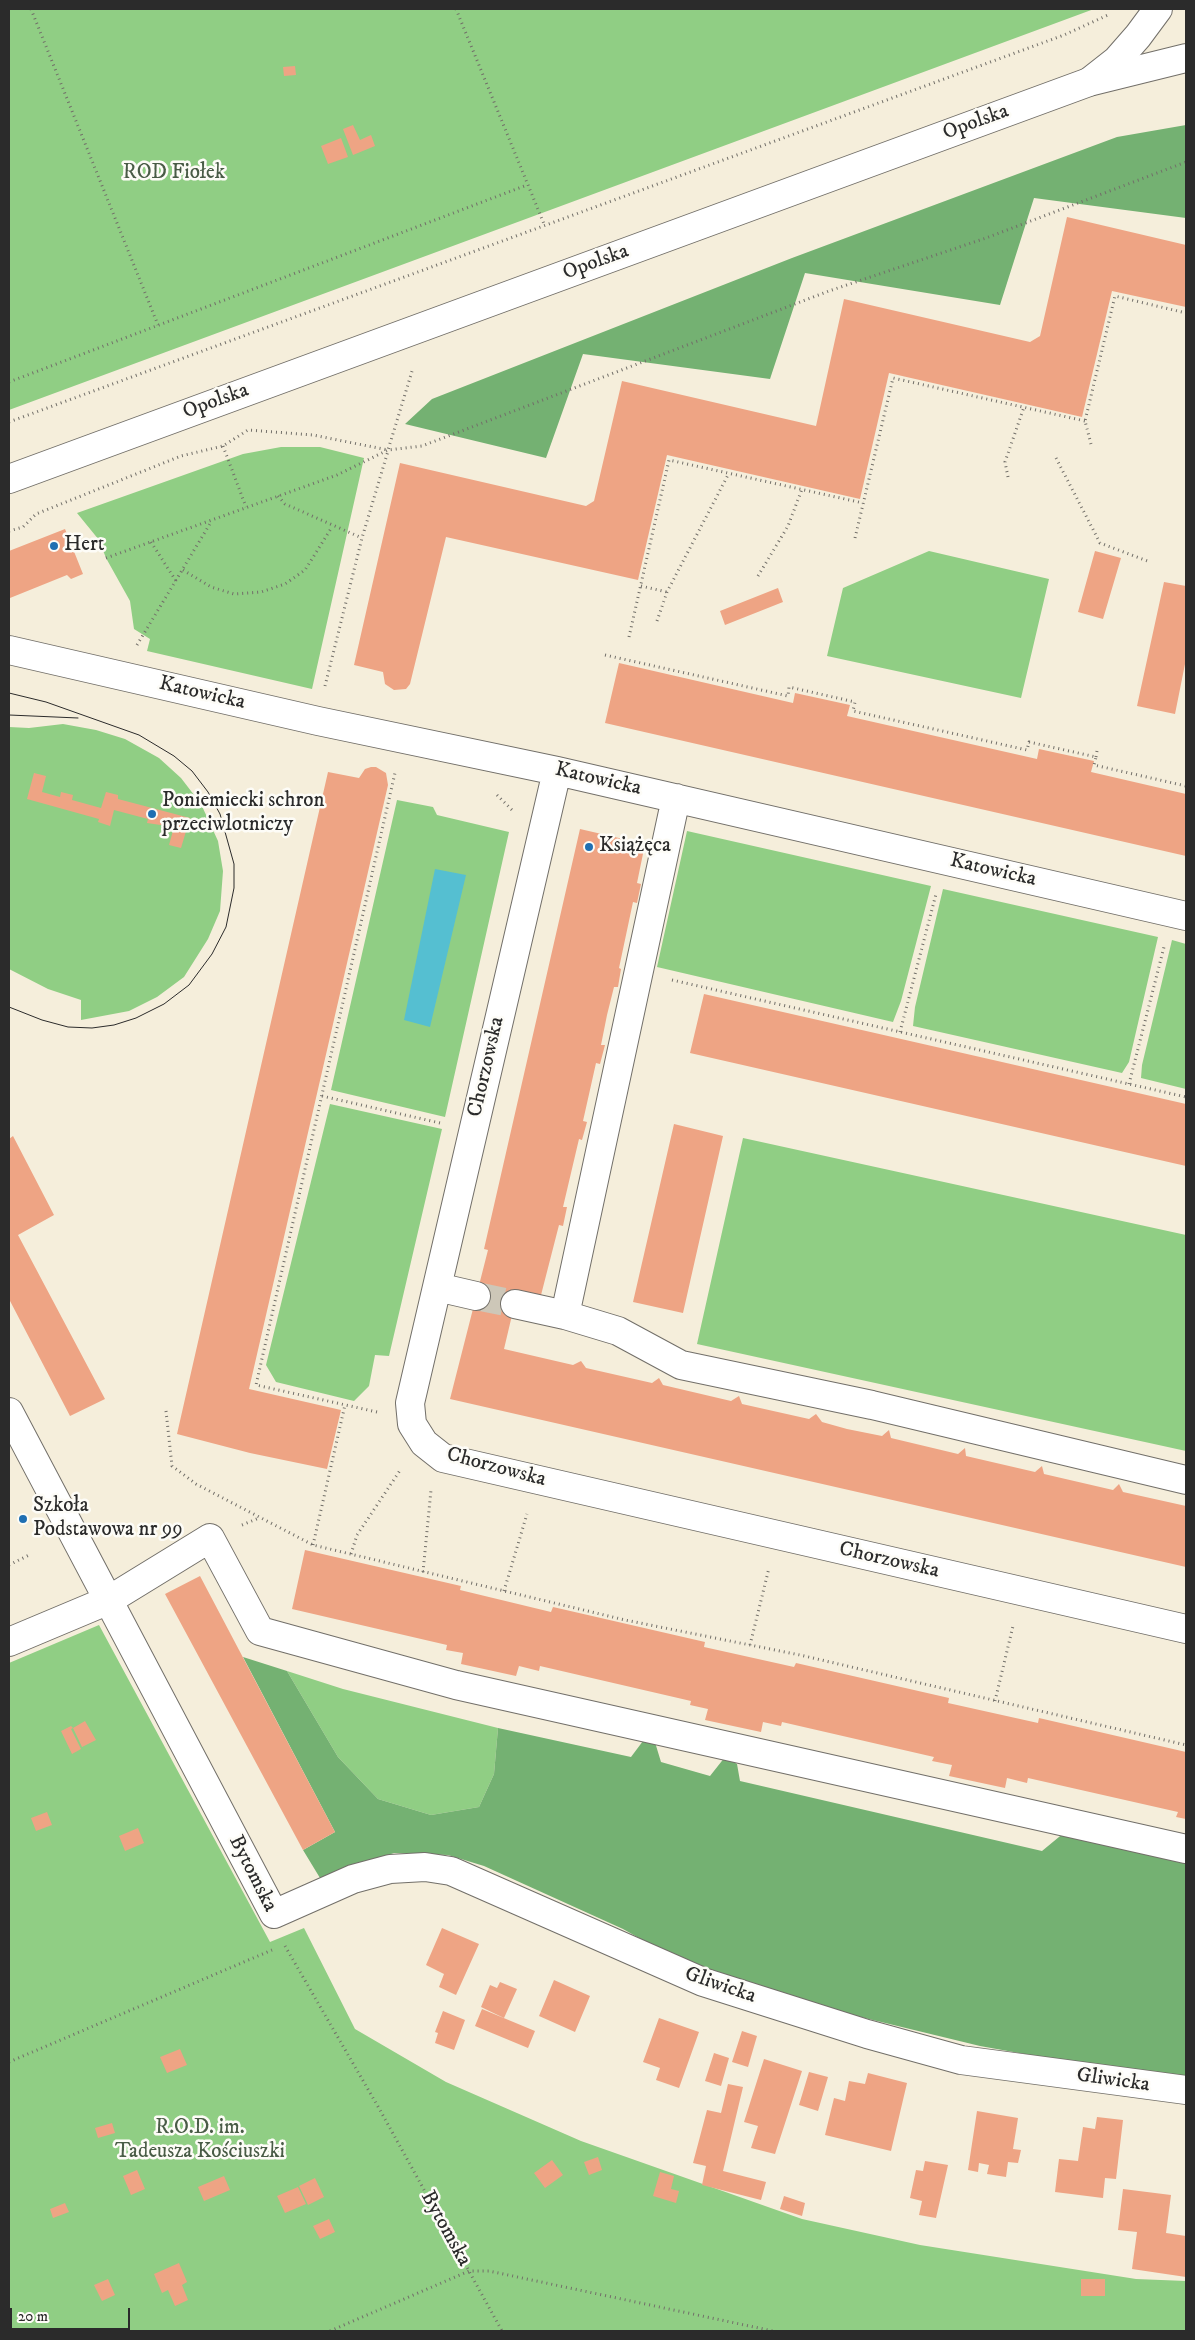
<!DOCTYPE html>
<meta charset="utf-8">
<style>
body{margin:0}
#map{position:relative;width:1195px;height:2340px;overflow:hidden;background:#f5eedb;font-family:"IM FELL DW Pica",serif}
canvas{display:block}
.frame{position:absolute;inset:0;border:10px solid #2b2b2b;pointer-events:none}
.scale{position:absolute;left:10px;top:2308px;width:120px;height:22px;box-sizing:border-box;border:2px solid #2b2b2b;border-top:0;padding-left:6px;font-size:15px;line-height:18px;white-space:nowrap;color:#2b2b2b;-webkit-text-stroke:4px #fdfcf7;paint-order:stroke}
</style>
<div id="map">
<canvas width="1195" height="2340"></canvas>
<div class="frame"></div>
<div class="scale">20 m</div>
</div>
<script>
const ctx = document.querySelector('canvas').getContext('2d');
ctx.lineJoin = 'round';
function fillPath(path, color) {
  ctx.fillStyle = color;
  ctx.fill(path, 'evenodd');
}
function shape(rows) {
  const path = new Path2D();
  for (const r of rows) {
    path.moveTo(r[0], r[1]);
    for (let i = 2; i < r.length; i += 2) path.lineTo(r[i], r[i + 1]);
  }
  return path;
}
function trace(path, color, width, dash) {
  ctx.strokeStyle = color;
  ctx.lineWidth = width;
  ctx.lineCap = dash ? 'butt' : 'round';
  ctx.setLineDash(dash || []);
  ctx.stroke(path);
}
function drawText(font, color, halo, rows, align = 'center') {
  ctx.font = font + ' "IM FELL DW Pica",serif';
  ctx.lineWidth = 5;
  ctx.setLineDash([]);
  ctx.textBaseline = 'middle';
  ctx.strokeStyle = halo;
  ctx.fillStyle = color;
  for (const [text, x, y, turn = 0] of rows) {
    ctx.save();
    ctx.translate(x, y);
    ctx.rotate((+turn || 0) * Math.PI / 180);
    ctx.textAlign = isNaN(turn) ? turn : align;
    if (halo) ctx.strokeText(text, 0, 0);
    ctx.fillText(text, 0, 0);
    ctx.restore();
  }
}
const green = shape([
 [9,9,1094,9,9,410],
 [281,447,320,447,364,458,312,689,147,651,150,639,134,629,130,601,106,558,99,540,77,513,243,454],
 [929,551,1049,579,1021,698,827,656,843,588],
 [63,724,96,730,125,739,159,758,181,778,201,804,218,841,223,871,220,911,208,939,184,977,157,997,129,1011,81,1020,81,1000,48,989,9,969,9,727,29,728],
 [397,800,433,807,437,815,509,832,445,1117,331,1090],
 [687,831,931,886,901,1001,893,1022,657,967],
 [943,889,1158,937,1129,1062,1122,1073,913,1026,915,1007],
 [1172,940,1186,944,1186,1089,1141,1078,1142,1065],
 [330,1104,442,1129,389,1356,375,1355,369,1386,354,1401,276,1382,266,1365],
 [743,1138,1186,1235,1186,1451,697,1344],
 [99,1625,270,1942,304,1928,355,2029,446,2082,581,2141,802,2219,920,2245,1136,2279,1186,2281,1186,2331,9,2331,9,1663],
 [287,1671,343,1689,498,1728,494,1774,479,1807,431,1815,378,1799,338,1757]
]);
const forest = shape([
 [1186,125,1186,218,1034,198,1000,305,805,273,770,379,583,354,546,458,405,424,432,399,792,258,1117,137],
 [243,1657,287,1671,338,1757,378,1799,431,1815,479,1807,494,1774,498,1728,631,1757,646,1737,654,1739,661,1762,710,1776,725,1757,737,1764,740,1781,1042,1851,1065,1832,1186,1860,1186,2077,1086,2065,980,2046,807,2004,669,1955,623,1929,484,1866,448,1855,394,1853,320,1878,303,1850,335,1832]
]);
const water = shape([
 [435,869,466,875,430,1027,404,1020]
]);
const building = shape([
 [295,66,296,75,284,76,283,67],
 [353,125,360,140,371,135,375,146,353,155,343,129],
 [341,138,348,157,328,164,321,146],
 [1067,217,1186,245,1186,307,1112,291,1082,417,889,373,860,499,667,455,638,580,446,537,410,684,406,689,394,690,385,684,383,672,354,665,400,463,586,506,594,501,622,381,816,426,844,299,1030,342,1040,336],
 [65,529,83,574,71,579,67,575,10,598,9,551],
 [1095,551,1121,558,1103,619,1078,612],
 [1164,582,1186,586,1186,659,1175,714,1137,706],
 [778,588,783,602,725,625,720,611],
 [619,663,793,703,795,693,850,705,847,716,1037,759,1039,749,1094,761,1091,772,1186,794,1186,856,605,723],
 [371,767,376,767,386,773,388,785,249,1389,341,1410,327,1469,250,1453,177,1434,328,772,359,778,365,769],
 [34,773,46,776,42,792,60,797,61,792,73,795,72,800,101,808,106,792,118,795,118,799,190,818,181,848,169,845,174,827,147,823,148,819,114,810,110,826,98,822,99,819,27,799],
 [580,829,645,844,637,883,641,884,637,903,633,902,619,968,621,969,618,987,614,987,607,1015,601,1045,605,1045,600,1064,596,1063,583,1121,587,1122,582,1140,579,1139,563,1207,567,1207,563,1226,559,1225,540,1299,517,1294,504,1349,573,1365,581,1361,586,1368,652,1383,659,1378,663,1385,731,1401,739,1396,742,1404,809,1419,816,1414,822,1422,847,1429,882,1436,889,1430,891,1438,958,1454,965,1448,966,1456,1035,1472,1042,1466,1044,1474,1113,1490,1119,1484,1123,1492,1186,1506,1186,1567,450,1399,488,1250,484,1249],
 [704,994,1186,1104,1186,1166,690,1053],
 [674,1124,723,1136,683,1313,633,1302],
 [13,1136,54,1215,18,1235,105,1399,70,1416,9,1299,9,1139],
 [305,1550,461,1586,460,1590,551,1612,553,1607,705,1642,704,1647,794,1667,796,1663,949,1698,948,1703,1038,1723,1039,1718,1186,1752,1186,1819,1176,1817,1178,1812,1028,1778,1027,1783,1007,1778,1005,1788,949,1776,952,1765,932,1761,934,1757,782,1722,781,1726,763,1722,761,1732,705,1720,708,1709,690,1705,691,1701,540,1666,539,1671,519,1666,516,1676,461,1664,463,1653,446,1650,447,1645,292,1609],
 [200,1576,335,1832,303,1850,165,1594],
 [85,1721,96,1740,82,1747,73,1728,71,1729,81,1749,72,1754,61,1731,71,1726,73,1728],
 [47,1812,52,1825,36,1831,31,1818],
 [138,1828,144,1843,125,1851,119,1836],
 [442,1928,479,1944,456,1995,439,1987,444,1974,426,1965],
 [554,1980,590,1996,575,2032,539,2016],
 [500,1982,517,1989,504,2018,481,2007,490,1985,497,1988],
 [482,2009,535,2031,528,2048,475,2026],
 [443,2011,465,2020,454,2050,435,2043,438,2033,435,2032],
 [659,2018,699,2032,679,2088,656,2080,660,2068,643,2062],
 [742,2031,757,2036,748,2067,732,2062],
 [180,2049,187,2065,167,2073,160,2057],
 [714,2053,729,2058,721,2086,705,2081],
 [764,2059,802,2071,775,2154,751,2148,758,2126,744,2122],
 [809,2072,828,2077,818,2111,799,2105],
 [868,2073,907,2083,891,2151,825,2135,834,2098,845,2101,849,2081,865,2084],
 [728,2084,743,2087,723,2171,766,2182,761,2200,702,2185,706,2166,693,2163,707,2110,721,2113],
 [977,2111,1018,2118,1013,2149,1021,2150,1018,2163,1008,2162,1006,2177,987,2174,989,2165,979,2163,978,2172,968,2170],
 [1097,2117,1123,2120,1116,2179,1105,2178,1103,2198,1055,2192,1059,2159,1078,2161,1083,2127,1095,2129],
 [112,2123,115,2133,98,2138,95,2128],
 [598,2157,602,2170,589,2175,584,2162],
 [552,2160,563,2175,545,2188,534,2173],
 [925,2161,948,2165,936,2218,919,2215,922,2201,910,2198,916,2170,923,2171],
 [137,2170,145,2189,131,2195,123,2176],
 [660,2172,674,2176,671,2189,679,2191,676,2203,653,2196],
 [224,2176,230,2190,204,2201,198,2187],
 [315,2178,324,2197,308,2205,299,2186],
 [298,2187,306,2204,285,2213,277,2196],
 [1123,2189,1171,2195,1166,2233,1186,2236,1186,2277,1132,2269,1137,2232,1118,2230],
 [784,2196,805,2203,802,2216,780,2209],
 [65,2203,69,2212,53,2218,50,2209],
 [329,2219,335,2232,320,2239,313,2226],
 [179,2263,187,2282,182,2285,188,2300,175,2306,168,2290,162,2293,154,2274],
 [108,2279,115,2295,102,2301,94,2285],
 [1081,2279,1105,2279,1105,2296,1081,2296]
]);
const minorTunnel = shape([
 [476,1296,515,1304]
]);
const path = shape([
 [31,9,158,325],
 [456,9,544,224],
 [9,382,527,185],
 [9,422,1064,35,1108,15],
 [1091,444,1085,421,1115,296,1186,313],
 [223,446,246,507],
 [1056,458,1100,543,1150,562],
 [1008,477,1005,462,1024,407],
 [278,496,285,504,362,538],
 [9,531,23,527,36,514,181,456,223,446,248,430,313,435,388,450,413,368],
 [855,538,893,378,1085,421],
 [151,542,176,581],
 [106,558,337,475,388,450,422,446,829,291,986,238,1186,162],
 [183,570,211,587,234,594,261,592,285,584,305,570,332,527],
 [758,576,788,526,802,489],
 [641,586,667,592],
 [657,621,667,592,729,473],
 [629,637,669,460,863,503],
 [137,645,211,522],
 [605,655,788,696,789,687,855,702,853,711,1027,750,1029,742,1096,757,1094,765,1186,786],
 [325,686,362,538,388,451],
 [1096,757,1097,751],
 [497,795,512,810],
 [672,980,1186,1097],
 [900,1032,936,894],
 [1129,1084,1164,947],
 [322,1096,440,1123],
 [166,1411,172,1466,196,1484,313,1545,625,1620,800,1655,1186,1745],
 [377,1412,256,1385,395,773],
 [242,1525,259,1518],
 [313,1545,345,1405],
 [351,1554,357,1535,401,1469],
 [9,1565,29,1555],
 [423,1572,431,1490],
 [504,1591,527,1514],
 [750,1645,769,1568],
 [995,1701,1013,1626],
 [285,1946,380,2110,502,2331],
 [9,2062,272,1950],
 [330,2331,469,2271,489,2271,773,2331]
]);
const minor = shape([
 [1089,82,1117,60,1138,36,1158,9],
 [9,650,318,721,557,771,1186,916],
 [557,771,410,1403,412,1424,424,1443,443,1458,1186,1629],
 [437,1287,476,1296],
 [515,1304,565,1315,618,1331,681,1365,872,1405,1186,1480],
 [565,1315,676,798],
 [9,1412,274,1914,353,1879,390,1869,425,1867,451,1871,703,1982,867,2034,961,2060,1186,2090],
 [9,1642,109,1600,210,1538,260,1631,456,1685,1186,1849]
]);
const major = shape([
 [9,479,1089,82,1186,58]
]);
const tram = shape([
 [9,693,46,702,139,735,174,756,192,771,208,792,220,814,234,864,234,888,226,927,212,954,189,985,164,1004,136,1018,114,1025,92,1028,68,1027,42,1020,9,1007],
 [9,715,78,718]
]);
const markers = [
 [54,546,5,"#1f6fb2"],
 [152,814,5,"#1f6fb2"],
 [589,847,5,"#1f6fb2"],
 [23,1519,5,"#1f6fb2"]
];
const streetNames = [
 ["Opolska",976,123,-20],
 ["Opolska",596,263,-20],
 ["Opolska",216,402,-20],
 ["Katowicka",202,694,13],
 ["Katowicka",598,780,13],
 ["Katowicka",993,871,13],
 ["Chorzowska",487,1067,-77],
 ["Chorzowska",496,1468,15],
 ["Chorzowska",889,1561,13],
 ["Bytomska",252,1874,63],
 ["Gliwicka",720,1986,19],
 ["Gliwicka",1113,2081,8],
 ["Bytomska",445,2229,61]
];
const parkNames = [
 ["ROD Fiołek",174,174],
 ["R.O.D. im.",200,2129],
 ["Tadeusza Kościuszki",200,2153]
];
const poiNames = [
 ["Hert",64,546],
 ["Poniemiecki schron",162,802],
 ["przeciwlotniczy",162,826],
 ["Książęca",599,847],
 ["Szkoła",33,1507],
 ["Podstawowa nr 99",33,1531]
];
fillPath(green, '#90ce84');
fillPath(forest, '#74b172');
fillPath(water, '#55bfd1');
fillPath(building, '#eea484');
trace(minorTunnel, '#cdc7b8', 28, [28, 14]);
trace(minor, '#726f69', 30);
trace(major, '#726f69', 30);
trace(path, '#726f69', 3, [1, 4]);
trace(minor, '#fff', 28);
trace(major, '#fff', 28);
trace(tram, '#2b2b2b', 1);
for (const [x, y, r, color] of markers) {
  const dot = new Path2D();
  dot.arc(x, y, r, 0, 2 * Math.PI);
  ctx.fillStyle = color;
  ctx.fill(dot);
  trace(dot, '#fdfcf7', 2);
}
drawText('21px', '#2b2b2b', '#fdfcf7', streetNames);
drawText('21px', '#495c46', '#fdfcf7', parkNames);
drawText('21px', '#2b2b2b', '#fdfcf7', poiNames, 'left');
</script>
